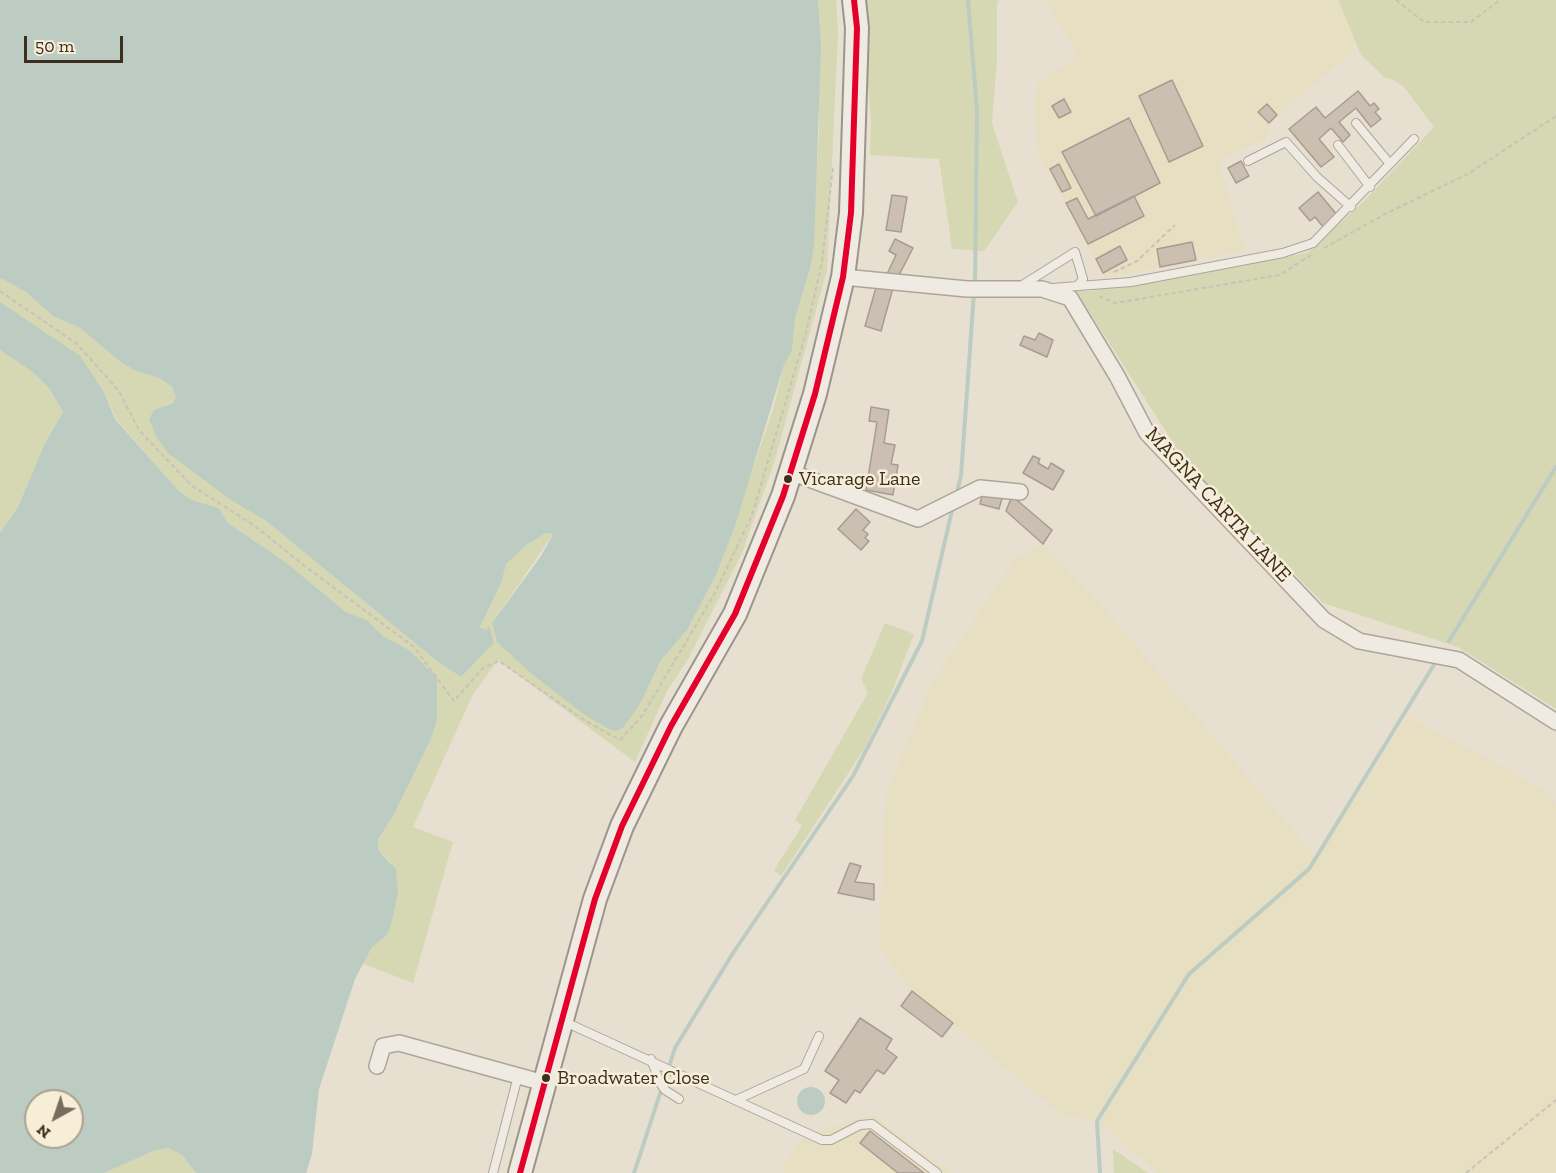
<!DOCTYPE html>
<style>
body{margin:0}
#map{position:relative;width:1556px;height:1173px;overflow:hidden;background:#e7e0d1;font-family:"Zilla Slab",serif}
canvas{display:block}
.north{position:absolute;left:24px;top:1089px;width:60px;height:60px;box-sizing:border-box;background:#f7eed8;border:2px solid #ada18e;border-radius:50%;rotate:220deg;font-size:16px;font-weight:700;line-height:24px;text-align:center;color:#3d2e20}
.north::after{content:'';display:block;margin:auto;width:21px;height:27px;background:#786c5e;clip-path:polygon(50% 0,100% 100%,50% 72%,0 100%)}
.scale{position:absolute;left:24px;top:36px;width:99px;height:27px;box-sizing:border-box;border:3px solid #3d2e20;border-top:0;padding-left:8px;font-size:18px;line-height:21px;white-space:nowrap;color:#3d2e20;-webkit-text-stroke:4px #f7eed8;paint-order:stroke}
</style>
<div id="map">
<canvas width="1556" height="1173"></canvas>
<div class="north">N</div>
<div class="scale">50 m</div>
</div>
<script>
const ctx = document.querySelector('canvas').getContext('2d');
ctx.lineJoin = 'round';
function fillPath(path, color) {
  ctx.fillStyle = color;
  ctx.fill(path, 'evenodd');
}
function shape(rows) {
  const path = new Path2D();
  for (const r of rows) {
    if (r.length === 3) {
      path.moveTo(r[0] + r[2], r[1]);
      path.arc(r[0], r[1], r[2], 0, 2 * Math.PI);
      continue;
    }
    path.moveTo(r[0], r[1]);
    for (let i = 2; i < r.length; i += 2) path.lineTo(r[i], r[i + 1]);
  }
  return path;
}
function trace(path, color, width, dash) {
  ctx.strokeStyle = color;
  ctx.lineWidth = width;
  ctx.lineCap = dash ? 'butt' : 'round';
  ctx.setLineDash(dash || []);
  ctx.stroke(path);
}
function drawText(font, color, halo, rows, align = 'center') {
  ctx.font = font + ' "Zilla Slab",serif';
  ctx.lineWidth = 5;
  ctx.setLineDash([]);
  ctx.textBaseline = 'middle';
  ctx.strokeStyle = halo;
  ctx.fillStyle = color;
  for (const [text, x, y, turn = 0] of rows) {
    ctx.save();
    ctx.translate(x, y);
    ctx.rotate((+turn || 0) * Math.PI / 180);
    ctx.textAlign = isNaN(turn) ? turn : align;
    if (halo) ctx.strokeText(text, 0, 0);
    ctx.fillText(text, 0, 0);
    ctx.restore();
  }
}
const farmland = shape([
 [1045,0,1338,0,1354,41,1351,53,1269,123,1267,138,1218,161,1245,250,1105,278,1038,154,1034,102,1037,83,1079,56],
 [1043,544,1097,600,1317,858,1408,716,1551,793,1556,807,1556,1173,1158,1173,1097,1121,1063,1116,912,991,879,947,886,792,934,679,1014,560],
 [873,1115,951,1173,783,1173,783,1165,806,1134]
]);
const green = shape([
 [818,0,836,0,838,33,827,270,774,463,742,553,687,661,667,691,635,762,498,660,472,696,413,827,453,842,413,983,361,963,372,946,387,935,391,862,379,851,378,840,393,816,431,739,437,720,437,677,409,650,383,636,367,620,346,612,284,561,228,523,219,508,192,500,179,491,116,419,104,392,0,302,0,278,26,292,53,316,80,328,118,360,134,370,159,378,172,387,176,397,173,403,154,410,231,500,266,521,437,661,461,677,494,643,488,627,486,630,480,627,502,581,506,564,528,544,546,533,553,534,492,623,497,642,640,704,661,660,687,630,716,575,773,410,784,365,792,351,795,319,810,269,819,135],
 [861,0,999,0,997,3,997,60,992,123,1018,202,984,251,952,249,939,159,870,155,871,121],
 [1338,0,1556,0,1556,709,1458,647,1323,603,1188,466,1076,291,1090,291,1307,253,1363,202,1434,127,1404,87,1394,80,1384,77,1361,55],
 [0,350,34,373,49,388,63,412,45,443,18,507,0,533],
 [885,623,914,634,891,694,864,749,781,876,774,870,802,826,795,820,868,693,861,679],
 [168,1148,182,1155,196,1173,104,1173,156,1150],
 [1113,1149,1148,1173,1114,1173]
]);
const water = shape([
 [0,0,818,0,821,48,814,245,810,269,795,319,792,351,784,365,736,523,716,575,687,630,661,660,640,704,623,728,616,731,607,728,585,715,533,675,497,642,492,623,541,556,553,534,546,533,528,544,506,564,502,581,480,627,486,630,489,626,494,643,461,677,437,661,266,521,231,500,168,453,157,438,149,419,154,410,173,403,176,397,172,387,159,378,134,370,118,360,80,328,53,316,26,292,0,278],
 [0,302,80,356,104,392,115,419,179,491,192,500,219,508,228,523,284,561,346,612,367,620,383,636,409,650,437,677,437,720,431,739,393,816,378,840,379,851,396,869,398,892,391,925,387,935,372,947,355,979,319,1089,312,1154,306,1173,196,1173,182,1155,168,1148,156,1150,104,1173,0,1173,0,533,18,507,45,443,63,412,49,388,34,373,0,350],
 [36,1101,72,1101,72,1137,36,1137],
 [811,1101,14]
]);
const stream = shape([
 [968,0,977,110,975,284],
 [956,496,961,476,974,292],
 [1449,641,1556,467],
 [634,1173,675,1048,733,953,853,776,922,641,953,506],
 [1100,1173,1097,1121,1189,974,1309,869,1435,663]
]);
const building = shape([
 [1172,80,1203,146,1169,162,1139,96,1172,80],
 [1358,91,1370,106,1374,103,1379,109,1375,112,1381,119,1371,127,1356,108,1339,122,1350,135,1343,142,1331,128,1319,139,1334,157,1321,167,1289,129,1316,107,1325,118,1358,91],
 [1064,99,1071,112,1059,118,1052,106,1064,99],
 [1267,104,1277,115,1269,123,1258,112,1267,104],
 [1129,118,1160,183,1096,216,1062,152,1129,118],
 [1241,161,1249,176,1236,183,1228,168,1241,161],
 [1059,164,1071,188,1062,192,1050,169,1059,164],
 [1318,192,1338,216,1324,228,1315,217,1310,221,1299,208,1318,192],
 [892,195,907,197,901,232,886,230,892,195],
 [1134,196,1144,216,1088,244,1066,203,1077,198,1088,219,1134,196],
 [895,239,913,248,897,279,887,274,896,255,889,251,895,239],
 [1192,242,1196,260,1160,267,1157,249,1192,242],
 [1120,246,1127,260,1103,273,1096,259,1120,246],
 [877,284,893,288,881,331,865,326,877,284],
 [1039,333,1053,340,1047,357,1020,345,1024,336,1035,340,1039,333],
 [871,407,889,410,884,443,895,445,891,464,898,465,893,495,866,490,877,422,869,421,871,407],
 [1033,456,1040,459,1038,463,1048,469,1051,463,1064,471,1053,490,1023,473,1033,456],
 [983,492,1002,498,999,509,980,504,983,492],
 [1012,496,1052,530,1043,544,1006,511,1012,496],
 [856,509,870,522,863,530,868,534,865,538,869,541,861,550,838,529,856,509],
 [850,863,861,866,855,882,874,884,874,900,838,893,850,863],
 [912,991,953,1023,942,1037,901,1006,912,991],
 [860,1018,892,1039,886,1049,897,1057,884,1074,877,1070,860,1093,855,1090,846,1103,830,1093,839,1080,825,1071,860,1018],
 [870,1131,924,1173,898,1173,860,1143,870,1131]
]);
const path = shape([
 [1396,0,1424,22,1471,22,1500,0],
 [1324,248,1387,213,1468,174,1556,116],
 [1114,272,1137,261,1175,225],
 [0,291,77,344,119,391,139,430,191,485,255,526,302,564,414,647,454,701,483,668,499,661,584,720,620,740,642,716,715,593,752,515,806,333,822,262,833,167],
 [1099,296,1115,303,1280,275,1311,255],
 [1466,1173,1556,1100]
]);
const service = shape([
 [1356,123,1390,164],
 [1338,145,1370,187],
 [1248,161,1286,142,1317,177,1351,207],
 [1021,286,1075,252,1083,279,1077,286],
 [1052,288,1131,282,1283,253,1313,243,1414,139],
 [563,1021,822,1140,831,1140,860,1125,872,1124,937,1173],
 [651,1059,660,1083,665,1090,679,1099],
 [736,1100,804,1069,819,1036],
 [493,1173,518,1076]
]);
const minor = shape([
 [843,277,967,289,1042,289,1070,298,1117,376,1147,433,1324,620,1359,641,1459,660,1556,722],
 [790,472,918,519,980,488,1020,492],
 [377,1066,383,1046,399,1043,544,1083]
]);
const secondary = shape([
 [520,1173,595,899,622,826,671,726,735,614,783,496,815,394,843,277,851,213,857,28,854,0]
]);
const bus1 = shape([
 [520,1173,595,899,622,826,671,726,735,614,783,496,815,394,843,277,851,213,857,28,854,0]
]);
const markers = [
 [788,479,5,"#3d2e20"],
 [546,1078,5,"#3d2e20"]
];
const busNames = [
 ["Vicarage Lane",799,479],
 ["Broadwater Close",557,1078]
];
const streetNames = [
 ["MAGNA CARTA LANE",1218,505,47]
];
fillPath(farmland, '#e6dfc2');
fillPath(green, '#d6d7b3');
fillPath(water, '#bcccc2');
trace(stream, '#bcccc2', 4);
fillPath(building, '#cbbfb2');
trace(building, '#a89c90', 1.5);
trace(service, '#ada599', 10);
trace(minor, '#ada599', 18);
trace(secondary, '#9c958a', 26);
trace(path, '#c8c2b9', 2, [4.5, 3]);
trace(service, '#efebe3', 8);
trace(minor, '#efebe3', 15);
trace(secondary, '#efebe3', 22);
trace(bus1, '#e4002b', 6);
for (const [x, y, r, color] of markers) {
  const dot = new Path2D();
  dot.arc(x, y, r, 0, 2 * Math.PI);
  ctx.fillStyle = color;
  ctx.fill(dot);
  trace(dot, '#f7eed8', 2);
}
drawText('20px', '#3d2e20', '#f7eed8', busNames, 'left');
drawText('21px', '#3d2e20', '#f7eed8', streetNames);
</script>
